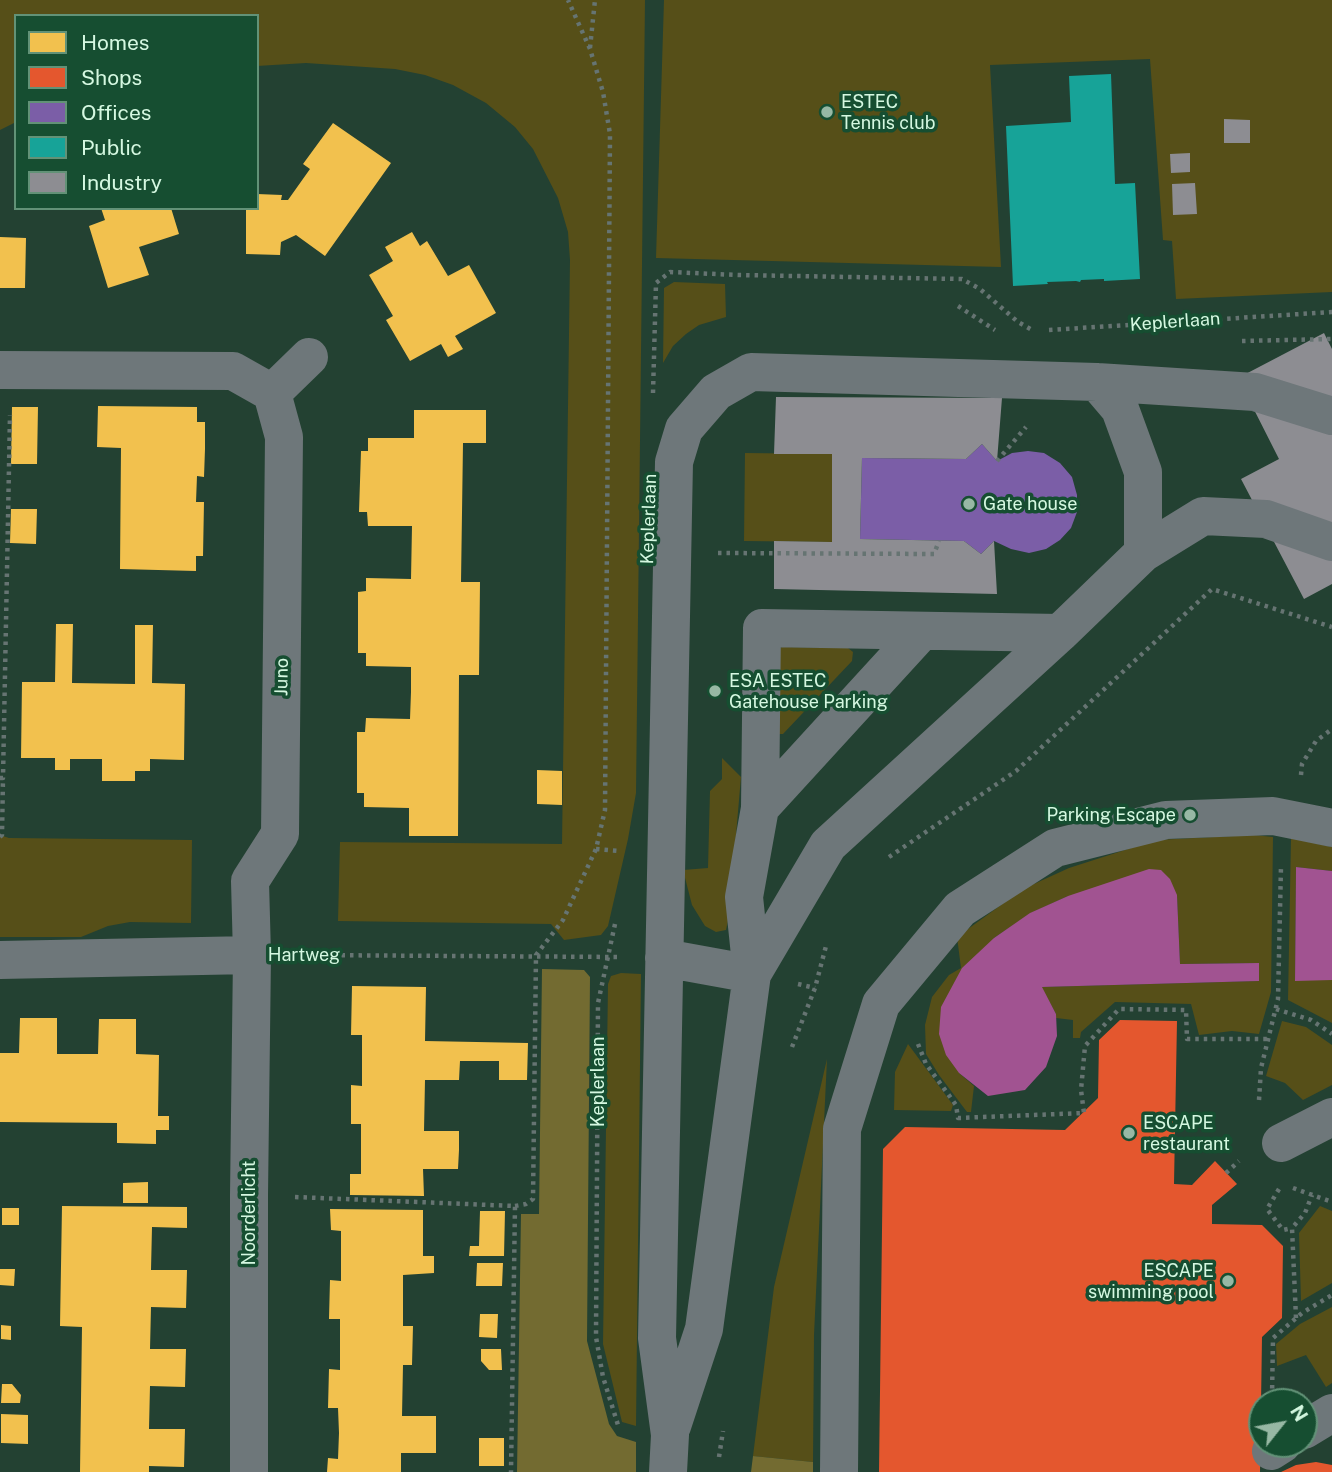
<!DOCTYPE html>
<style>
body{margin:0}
#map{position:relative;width:1332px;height:1472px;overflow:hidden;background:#234132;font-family:"Public Sans",sans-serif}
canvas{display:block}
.legend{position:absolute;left:14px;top:14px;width:245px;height:196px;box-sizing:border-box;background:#164e31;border:2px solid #629277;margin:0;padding:9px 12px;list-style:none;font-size:21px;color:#d5f8e1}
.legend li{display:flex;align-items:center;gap:14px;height:35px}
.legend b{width:35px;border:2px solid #629277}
.north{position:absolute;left:1248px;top:1388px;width:70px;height:70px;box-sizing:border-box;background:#164e31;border:2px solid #629277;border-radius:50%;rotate:59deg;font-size:19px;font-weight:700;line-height:28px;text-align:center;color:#d5f8e1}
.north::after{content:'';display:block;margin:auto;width:24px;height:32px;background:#97b8a4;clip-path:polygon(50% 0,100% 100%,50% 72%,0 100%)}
</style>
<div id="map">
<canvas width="1332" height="1472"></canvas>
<ul class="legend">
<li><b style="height:19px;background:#f2c14e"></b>Homes</li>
<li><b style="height:19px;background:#e4572e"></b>Shops</li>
<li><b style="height:19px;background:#7b5ea7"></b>Offices</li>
<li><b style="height:19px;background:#17a398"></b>Public</li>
<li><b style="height:19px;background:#8d8d92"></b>Industry</li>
</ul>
<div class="north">N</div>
</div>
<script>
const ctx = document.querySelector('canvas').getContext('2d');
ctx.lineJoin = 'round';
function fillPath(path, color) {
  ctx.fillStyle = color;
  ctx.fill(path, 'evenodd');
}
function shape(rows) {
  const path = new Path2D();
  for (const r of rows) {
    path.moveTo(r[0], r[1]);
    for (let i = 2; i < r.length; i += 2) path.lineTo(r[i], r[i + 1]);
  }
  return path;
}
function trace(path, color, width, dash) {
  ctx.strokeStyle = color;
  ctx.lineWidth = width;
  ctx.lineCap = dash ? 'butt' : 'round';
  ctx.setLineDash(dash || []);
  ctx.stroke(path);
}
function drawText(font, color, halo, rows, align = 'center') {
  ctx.font = font + ' "Public Sans",sans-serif';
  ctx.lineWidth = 7;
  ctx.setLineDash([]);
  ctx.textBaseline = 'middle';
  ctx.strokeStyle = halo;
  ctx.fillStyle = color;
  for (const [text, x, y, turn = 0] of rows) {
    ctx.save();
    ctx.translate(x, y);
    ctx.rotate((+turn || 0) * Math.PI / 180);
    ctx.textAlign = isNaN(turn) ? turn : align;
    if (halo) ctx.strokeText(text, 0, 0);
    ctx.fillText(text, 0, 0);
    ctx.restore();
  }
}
const green = shape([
 [0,0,645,0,636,793,628,839,608,926,601,935,564,940,551,924,338,921,340,842,562,844,570,260,568,232,558,198,533,149,515,127,486,103,453,85,425,75,395,69,306,63,257,66,257,16,16,16,16,122,0,130],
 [664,0,1332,0,1332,292,1176,299,1172,241,1163,240,1150,59,990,65,1001,267,656,258],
 [674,282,725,284,726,317,699,325,686,334,673,346,663,363,664,288],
 [745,453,832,454,832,542,744,541],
 [782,647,848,648,853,652,852,661,783,734,778,734,779,649],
 [722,758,741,777,729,916,726,930,716,932,705,926,692,905,683,870,708,868,710,791,722,779],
 [0,835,9,838,192,840,191,923,130,922,108,926,81,937,0,937],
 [1254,835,1273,837,1271,992,1259,1034,1232,1031,1199,1035,1191,1004,1115,1002,1081,1032,1080,1038,1073,1038,1073,1020,1056,1018,1056,1014,1041,987,1259,981,1259,963,1180,964,1177,895,1068,896,1031,913,994,938,959,1073,974,1086,971,1112,967,1112,939,1075,926,1054,925,1025,932,997,949,975,961,968,957,937,1023,889,1069,868,1156,840],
 [1291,838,1332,847,1332,871,1296,867,1295,980,1332,980,1332,1023,1288,1000],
 [621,973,641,974,636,1426,622,1422,603,1344,608,984,611,976],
 [1282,1021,1306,1027,1332,1045,1332,1085,1303,1100,1285,1083,1266,1076],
 [908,1044,953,1105,951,1111,894,1110,895,1072],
 [827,1059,814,1335,813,1462,753,1456,774,1287],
 [1320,1206,1332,1211,1332,1283,1301,1301,1299,1233],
 [1332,1307,1332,1383,1326,1387,1306,1355,1277,1366,1276,1344,1300,1324]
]);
const forest = shape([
 [542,969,584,970,590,977,587,1341,609,1424,617,1436,636,1442,636,1472,517,1472,521,1214,539,1214],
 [753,1456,813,1462,813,1472,751,1472]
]);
const water = shape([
 [1296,867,1332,871,1332,980,1295,981],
 [1149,869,1161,870,1170,879,1177,895,1180,964,1259,963,1259,981,1042,987,1056,1014,1057,1036,1046,1067,1025,1090,988,1096,959,1073,946,1055,939,1034,941,1007,962,968,994,938,1030,913,1068,896]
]);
const homes = shape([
 [333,123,391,163,325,256,296,235,281,242,280,255,246,254,246,208,257,208,257,194,282,195,281,200,288,200,310,169,303,164],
 [101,208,171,208,179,234,139,247,149,275,108,288,89,226,105,220],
 [412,232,420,246,427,241,448,276,469,265,496,313,455,336,463,349,448,357,441,344,410,361,386,320,393,316,369,275,393,261,385,247],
 [0,237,26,238,25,288,0,288],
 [98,406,197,407,197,422,205,422,205,449,204,477,197,476,196,502,204,502,203,556,196,556,196,571,120,569,121,448,97,447],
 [12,407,38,407,37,464,11,464],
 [414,410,486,410,486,443,463,443,461,582,480,582,479,675,459,675,458,836,409,836,409,808,364,807,364,793,357,793,357,732,365,732,366,718,410,719,411,692,411,667,366,666,366,653,358,653,358,592,366,591,366,578,411,579,412,526,368,526,367,512,359,512,361,451,368,451,368,438,414,438],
 [11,509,37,509,36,544,10,543],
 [56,624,73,624,72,683,135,684,135,625,153,625,152,683,185,684,184,760,150,759,150,771,135,771,135,781,102,781,102,759,70,759,70,770,55,770,55,758,21,758,22,682,55,682],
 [537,770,562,771,562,805,537,804],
 [352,986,426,987,425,1041,528,1043,527,1080,499,1080,499,1061,460,1061,459,1080,425,1080,424,1131,459,1131,459,1150,458,1169,423,1169,424,1196,350,1195,350,1174,361,1174,361,1124,351,1124,351,1085,362,1086,362,1035,351,1035],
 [20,1018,57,1018,57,1054,98,1054,99,1019,136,1019,136,1054,159,1055,158,1116,169,1116,169,1130,156,1130,156,1144,117,1143,117,1123,0,1122,0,1053,19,1053],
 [148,1182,148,1203,123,1203,123,1183],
 [62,1206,187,1207,187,1228,152,1227,151,1270,187,1270,186,1308,151,1307,150,1349,186,1349,185,1387,150,1386,149,1429,185,1429,184,1467,149,1466,149,1472,80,1472,82,1327,60,1326],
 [2,1208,19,1208,19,1225,2,1225],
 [330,1209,423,1210,423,1256,434,1256,434,1273,403,1275,403,1326,413,1326,412,1365,403,1365,402,1416,436,1416,436,1453,401,1453,401,1472,327,1472,328,1458,338,1459,339,1433,338,1408,328,1408,329,1369,340,1370,340,1319,329,1319,330,1280,341,1281,341,1231,331,1230],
 [480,1211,505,1211,504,1256,469,1256,470,1246,479,1246],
 [477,1263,503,1263,502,1286,476,1286],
 [0,1269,15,1269,14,1286,0,1285],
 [480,1314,498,1314,497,1338,479,1337],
 [1,1325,11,1326,11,1340,1,1339],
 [481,1349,501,1349,502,1370,489,1370,481,1361],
 [2,1384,12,1384,21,1395,20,1403,1,1403],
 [1,1414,28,1415,28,1444,1,1443],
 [479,1438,504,1438,504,1466,479,1466]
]);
const shops = shape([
 [1120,1020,1177,1021,1174,1184,1192,1185,1215,1161,1237,1184,1212,1205,1212,1224,1262,1225,1283,1246,1282,1318,1262,1337,1260,1472,879,1472,883,1149,905,1127,1065,1130,1098,1098,1099,1040],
 [1316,1462,1332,1465,1332,1472,1281,1472,1296,1465]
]);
const offices = shape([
 [982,444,997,461,1012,453,1028,451,1044,453,1060,463,1072,477,1077,495,1077,512,1071,528,1060,540,1046,549,1029,553,1011,549,994,541,981,554,964,541,860,539,862,458,966,459]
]);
const public = shape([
 [1111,74,1115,184,1135,183,1140,279,1104,281,1104,279,1081,280,1080,282,1076,281,1047,282,1048,284,1013,286,1006,126,1071,122,1069,76]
]);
const industry = shape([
 [1224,119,1250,120,1250,143,1224,143],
 [1190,153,1190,172,1171,173,1170,154],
 [1195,183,1197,214,1173,215,1172,184],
 [1324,333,1332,349,1332,584,1304,599,1241,479,1279,459,1238,378],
 [776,397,1002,398,997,461,982,444,966,459,862,458,860,539,964,541,981,554,994,541,997,594,774,589,774,541,832,542,832,454,774,454]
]);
const path = shape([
 [590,48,595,0],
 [958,306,995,330],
 [1049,330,1332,312],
 [1242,341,1332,339],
 [653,393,656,283,670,272,738,275,962,279,980,289,1018,322,1034,331],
 [997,461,1026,427],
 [718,553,934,554,939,541],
 [1301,775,1302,764,1316,741,1332,729],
 [0,778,3,778,10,415],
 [0,837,2,835,3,778],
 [596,849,619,851],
 [889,857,1016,771,1212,589,1332,627],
 [615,924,598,1003,596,1337,603,1377,618,1425],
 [299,955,619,957],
 [798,984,815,988],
 [1276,1009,1311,1020,1332,1034],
 [918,1044,926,1064,956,1105,958,1118,1084,1113,1081,1090,1085,1046,1119,1009,1186,1010,1187,1039,1268,1039],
 [792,1047,815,988,826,946],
 [1259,1100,1261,1068,1278,999,1281,866],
 [1226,1173,1239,1161],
 [1293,1188,1332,1202],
 [1279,1189,1267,1209,1283,1230,1292,1228],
 [295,1197,515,1206,511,1472],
 [515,1206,526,1204,533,1199,536,955,563,920,596,849,605,810,610,134,603,92,590,49,568,0],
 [1296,1318,1292,1228,1305,1213,1312,1195],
 [1272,1397,1273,1338,1302,1313,1332,1295],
 [719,1457,723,1431]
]);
const minor = shape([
 [0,370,233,371,272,393,284,437,280,834,250,881,252,955,249,1195,249,1472],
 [1097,382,1120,409,1143,472,1143,553],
 [272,393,309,357],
 [760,808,922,631],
 [664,958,752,974],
 [0,960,252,955],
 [752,974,828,845,1060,633,1143,553,1203,516,1266,519,1332,542],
 [1281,1143,1332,1117],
 [672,1426,704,1329,752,974,744,897,760,808,762,628,1060,633],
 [1304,1430,1332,1413],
 [1271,1451,1282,1444],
 [668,1472,670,1435,657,1338,674,462,684,429,716,392,751,372,1097,382,1255,392,1332,416],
 [839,1472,842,1129,881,1004,960,909,1055,848,1166,820,1273,816,1332,828]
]);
const markers = [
 [827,112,7,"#97b8a4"],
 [969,504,7,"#97b8a4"],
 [715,691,7,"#97b8a4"],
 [1190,815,7,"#97b8a4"],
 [1129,1133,7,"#97b8a4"],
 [1228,1281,7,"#97b8a4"]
];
const poiNames = [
 ["ESTEC",841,102],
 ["Tennis club",841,123],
 ["Gate house",983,504],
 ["ESA ESTEC",729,681],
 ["Gatehouse Parking",729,702],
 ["Parking Escape",1176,815,"right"],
 ["ESCAPE",1143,1123],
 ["restaurant",1143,1144],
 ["ESCAPE",1214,1271,"right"],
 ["swimming pool",1214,1292,"right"]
];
const streetNames = [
 ["Keplerlaan",1175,322,-4],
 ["Keplerlaan",649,519,-88],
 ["Juno",282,677,-89],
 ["Hartweg",304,955],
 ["Keplerlaan",598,1082,-90],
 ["Noorderlicht",249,1213,-90]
];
fillPath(green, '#564f18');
fillPath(forest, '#736b31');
fillPath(water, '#a15391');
fillPath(homes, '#f2c14e');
fillPath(shops, '#e4572e');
fillPath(offices, '#7b5ea7');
fillPath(public, '#17a398');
fillPath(industry, '#8d8d92');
trace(path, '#667472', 4.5, [3.5, 5]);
trace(minor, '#6e777a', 38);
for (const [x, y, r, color] of markers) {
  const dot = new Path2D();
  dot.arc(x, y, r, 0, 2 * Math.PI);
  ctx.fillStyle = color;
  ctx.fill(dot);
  trace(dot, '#164e31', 2.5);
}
drawText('18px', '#d5f8e1', '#164e31', poiNames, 'left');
drawText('18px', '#d5f8e1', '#164e31', streetNames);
</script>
